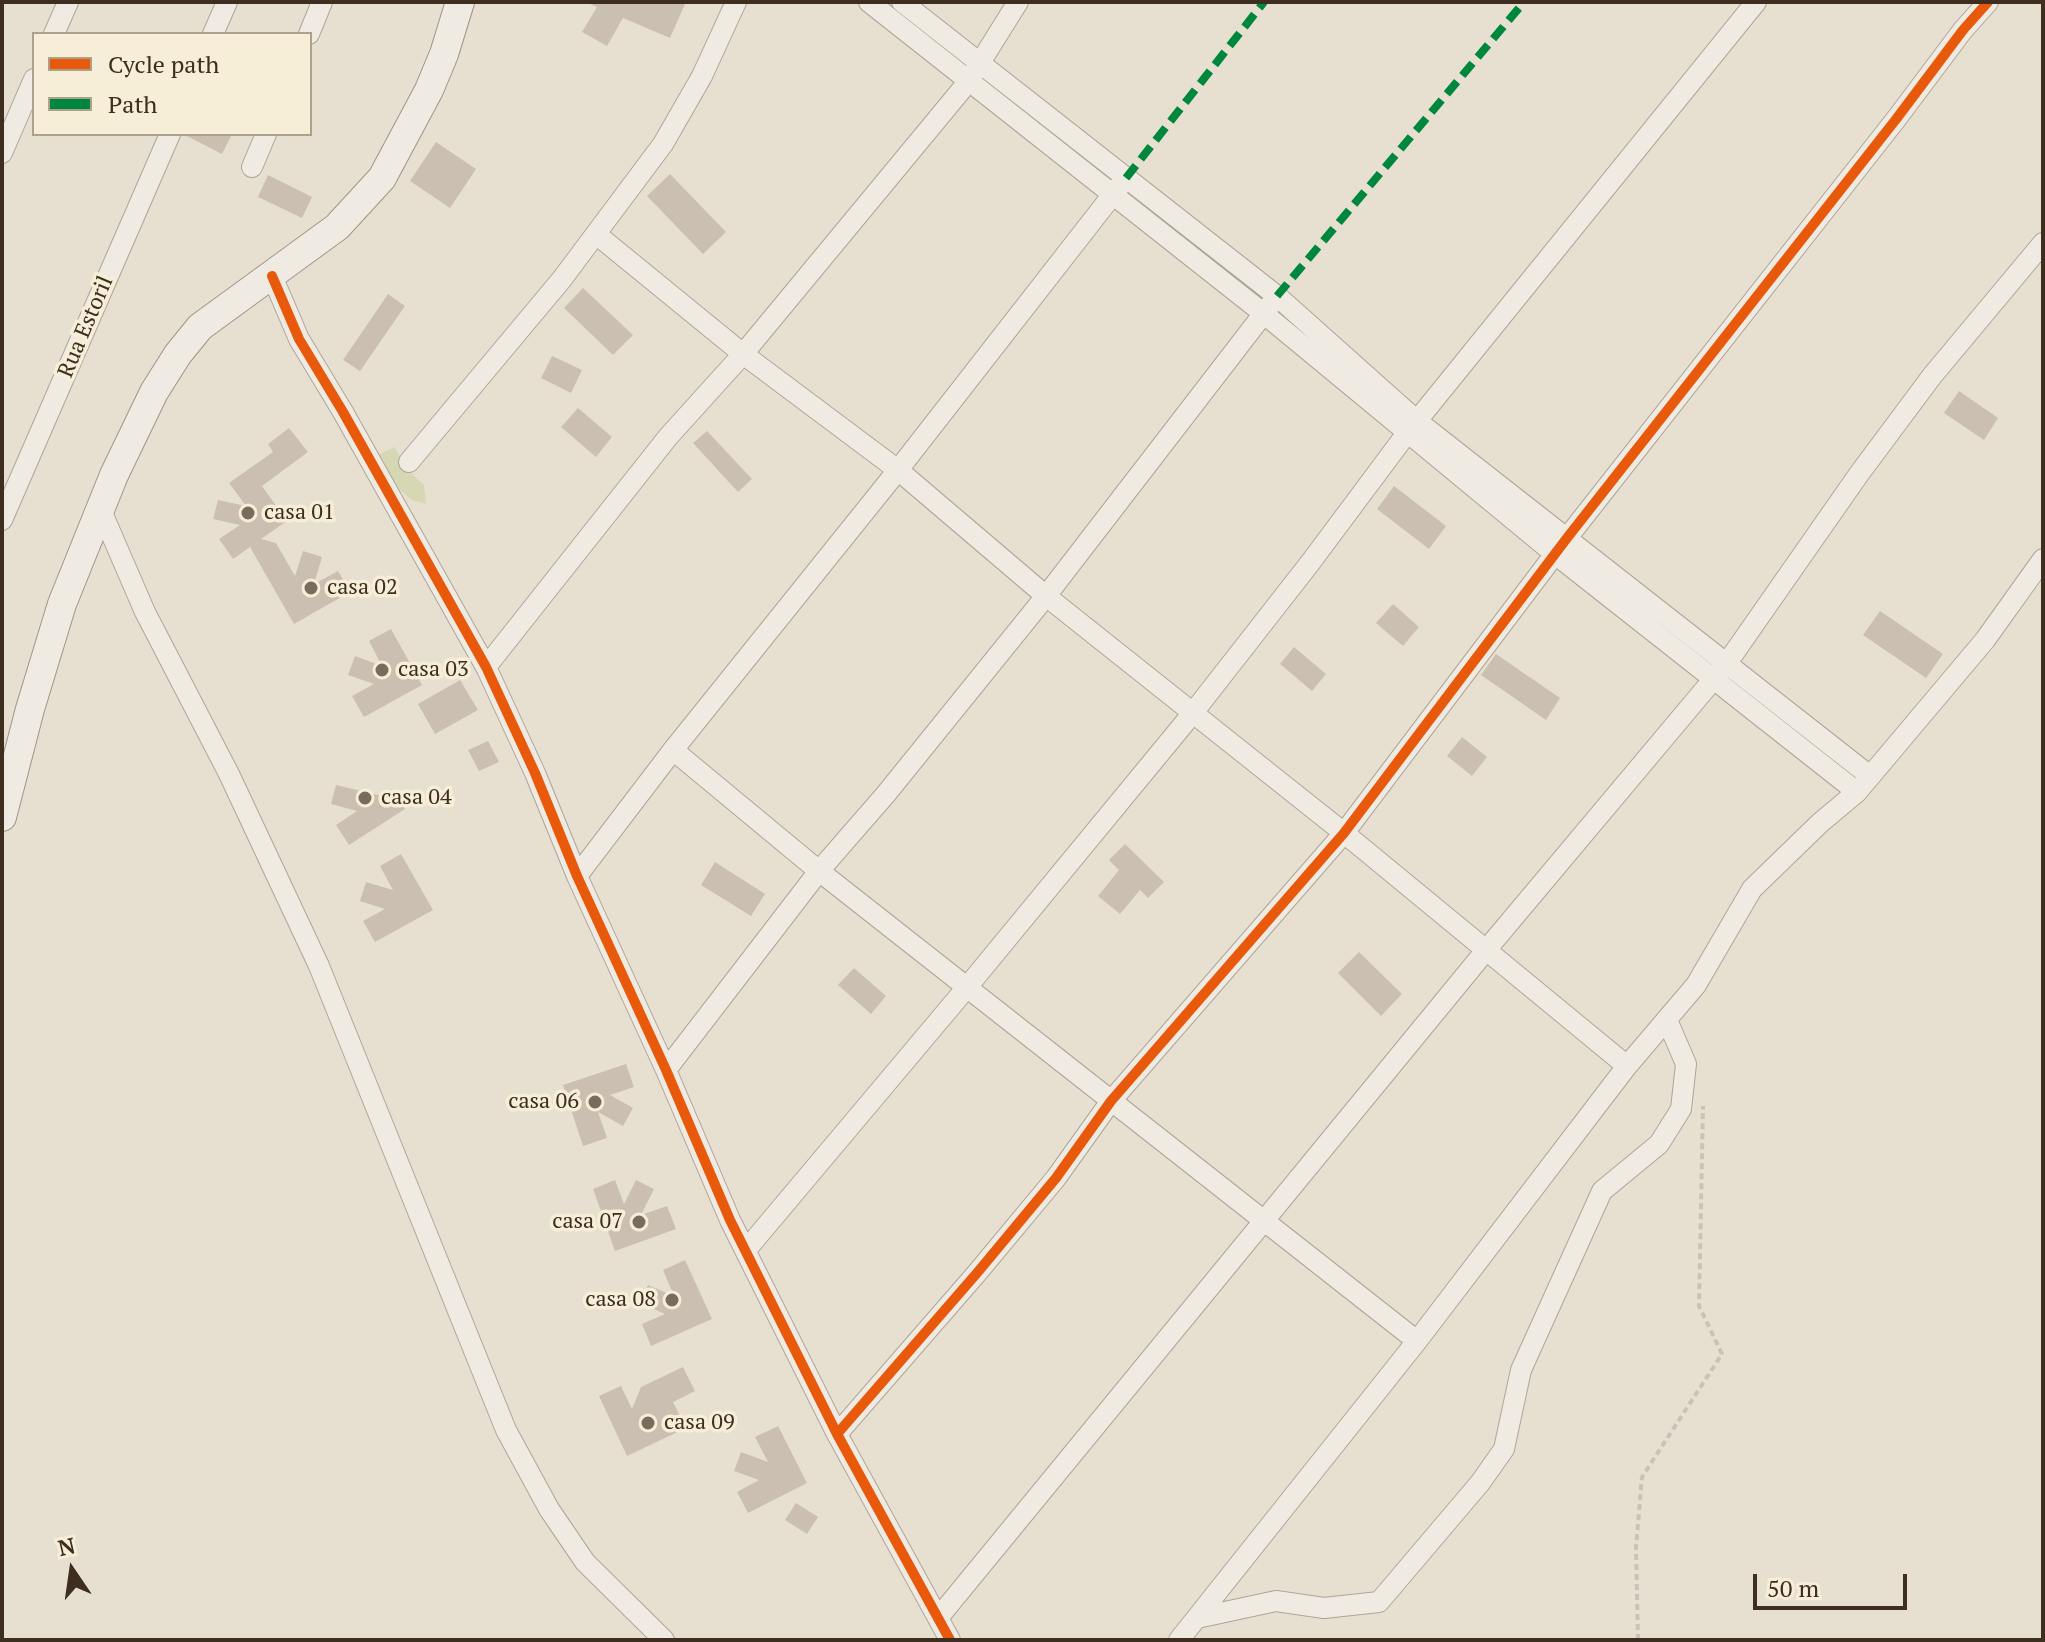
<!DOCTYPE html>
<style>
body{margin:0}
#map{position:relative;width:2045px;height:1642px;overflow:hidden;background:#e7e0d1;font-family:"PT Serif",serif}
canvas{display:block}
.frame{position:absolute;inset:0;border:4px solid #3d2e20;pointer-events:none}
.legend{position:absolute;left:32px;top:32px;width:280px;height:104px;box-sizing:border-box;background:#f7eed8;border:2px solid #ada18e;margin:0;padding:10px 14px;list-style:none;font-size:24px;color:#3d2e20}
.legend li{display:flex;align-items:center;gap:16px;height:40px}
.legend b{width:40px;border:2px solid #ada18e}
.north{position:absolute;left:32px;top:1530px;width:80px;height:80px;-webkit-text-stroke:6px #f7eed8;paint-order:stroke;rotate:347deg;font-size:22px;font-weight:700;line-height:32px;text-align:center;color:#3d2e20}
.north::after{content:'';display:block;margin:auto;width:28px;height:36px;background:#3d2e20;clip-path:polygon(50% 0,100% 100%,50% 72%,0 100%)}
.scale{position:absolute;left:1753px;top:1574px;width:154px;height:36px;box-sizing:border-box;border:4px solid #3d2e20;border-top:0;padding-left:10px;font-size:24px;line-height:28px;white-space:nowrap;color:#3d2e20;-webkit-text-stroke:6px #f7eed8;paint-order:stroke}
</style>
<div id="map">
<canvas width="2045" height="1642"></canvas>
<div class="frame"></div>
<ul class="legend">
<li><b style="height:10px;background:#e8590c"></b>Cycle path</li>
<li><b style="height:10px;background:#00873e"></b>Path</li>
</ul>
<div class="north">N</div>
<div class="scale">50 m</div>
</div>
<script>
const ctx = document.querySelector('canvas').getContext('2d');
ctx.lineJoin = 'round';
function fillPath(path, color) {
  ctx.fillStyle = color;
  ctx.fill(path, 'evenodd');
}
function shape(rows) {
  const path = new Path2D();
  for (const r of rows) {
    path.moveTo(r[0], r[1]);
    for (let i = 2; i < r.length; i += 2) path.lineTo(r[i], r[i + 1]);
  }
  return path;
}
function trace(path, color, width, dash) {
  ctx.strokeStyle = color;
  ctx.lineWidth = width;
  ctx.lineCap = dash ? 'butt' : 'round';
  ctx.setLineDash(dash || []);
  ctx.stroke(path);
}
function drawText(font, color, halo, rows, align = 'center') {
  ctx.font = font + ' "PT Serif",serif';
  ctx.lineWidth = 7;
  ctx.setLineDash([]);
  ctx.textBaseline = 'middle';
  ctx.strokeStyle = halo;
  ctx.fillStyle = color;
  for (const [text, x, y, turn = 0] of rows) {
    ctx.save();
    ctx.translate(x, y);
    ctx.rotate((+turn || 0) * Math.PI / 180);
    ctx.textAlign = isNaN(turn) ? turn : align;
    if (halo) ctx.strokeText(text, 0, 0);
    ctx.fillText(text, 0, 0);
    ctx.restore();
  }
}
const green = shape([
 [394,447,411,473,424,485,426,504,412,500,399,489,378,455]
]);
const building = shape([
 [586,2,686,2,670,38,623,18,607,46,582,32,597,7],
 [183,134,232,134,222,154],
 [436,142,476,169,450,208,410,181],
 [670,174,726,232,703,254,647,196],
 [268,175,312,197,302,218,258,197],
 [583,288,633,335,613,355,564,308],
 [388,294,405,306,360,371,343,360],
 [552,356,582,370,571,393,541,378],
 [1959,391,1998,418,1984,440,1944,413],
 [578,408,612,437,596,457,561,427],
 [289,428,308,452,262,486,287,521,261,539,276,543,295,576,303,551,322,557,314,584,338,571,350,592,294,624,250,547,233,559,219,539,240,525,213,519,218,500,246,506,229,483,273,452,268,444],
 [707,431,752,479,738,492,693,443],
 [1394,486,1446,526,1429,549,1377,509],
 [1393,604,1419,627,1403,646,1376,623],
 [1880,611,1943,654,1926,678,1863,635],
 [391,629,422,685,364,717,352,696,374,684,348,675,355,656,382,666,369,641],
 [1294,647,1326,674,1312,691,1280,664],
 [1496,654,1560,698,1546,720,1481,675],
 [460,680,478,710,435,734,418,704],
 [1462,737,1487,757,1472,776,1447,756],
 [488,741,499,762,479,771,468,750],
 [336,785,378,795,391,789,405,809,349,845,336,825,357,811,331,804],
 [1125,844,1164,882,1148,898,1140,890,1120,914,1098,896,1119,870,1109,860],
 [401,854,433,910,375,942,363,921,385,909,360,901,366,882,393,890,380,866],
 [715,862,765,894,751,916,701,885],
 [1359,952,1402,994,1381,1016,1338,973],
 [854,968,886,996,871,1014,838,985],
 [626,1064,634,1087,610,1095,633,1108,623,1126,598,1112,607,1138,583,1146,563,1085],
 [615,1180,624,1204,636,1180,654,1189,641,1215,667,1206,676,1229,615,1251,593,1189],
 [685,1260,712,1319,651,1346,642,1324,665,1314,640,1303,648,1285,674,1296,663,1270],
 [683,1367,695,1391,673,1402,686,1428,627,1456,599,1396,621,1386,632,1409,641,1387],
 [778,1426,807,1483,748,1513,737,1492,759,1480,734,1471,741,1452,768,1462,755,1437],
 [796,1503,818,1517,807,1534,785,1520]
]);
const path = shape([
 [1638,1640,1636,1547,1642,1477,1722,1354,1699,1306,1703,1106]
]);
const street = shape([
 [869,2,1263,313,1555,554,1857,792],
 [902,2,1277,296,1417,421,1870,776],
 [54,34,68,2],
 [213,34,227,2],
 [309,34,322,2],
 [2,153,34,79],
 [252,167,266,134],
 [596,234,743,354,898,470,1046,596,1344,833,1627,1066],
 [272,276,299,339,343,412,486,667,535,773,577,876,666,1070,730,1220,837,1434,950,1640],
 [409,462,562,279,663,144,702,76,736,2],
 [100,508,145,612,229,774,319,966,506,1430,549,1509,585,1562,664,1640],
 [2,520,170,134],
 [486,667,668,437,743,354,968,82,1018,2],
 [673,750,819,871,1417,1341],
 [577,876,673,750,898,470,1121,184],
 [666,1070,819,871,886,794,1046,596,1271,304],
 [746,1250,968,986,1192,714,1310,563,1407,433,1756,2],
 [837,1434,977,1273,1056,1178,1111,1101,1344,833,1567,538,1897,118,1963,30,1988,2],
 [938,1618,1487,949,1727,663,1859,474,1932,376,2043,243],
 [1197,1618,1276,1601,1324,1608,1379,1602,1480,1483,1504,1449,1521,1370,1602,1191,1659,1144,1681,1109,1686,1064,1667,1020],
 [1179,1640,1417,1341,1627,1066,1696,985,1752,889,1820,823,1857,792,1985,640,2043,559]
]);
const secondary = shape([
 [2,817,30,709,62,604,114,475,154,392,178,354,200,327,337,227,382,178,429,90,444,54,460,2]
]);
const quiet = shape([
 [1126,178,1264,2],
 [1277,296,1524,2]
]);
const cycleway = shape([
 [272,276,299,339,343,412,486,667,535,773,577,876,666,1070,730,1220,837,1434,950,1640],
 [837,1434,977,1273,1056,1178,1111,1101,1344,833,1567,538,1897,118,1963,30,1988,2]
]);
const markers = [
 [248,513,8,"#786c5e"],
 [311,588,8,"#786c5e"],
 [382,670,8,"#786c5e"],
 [365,798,8,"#786c5e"],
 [595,1102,8,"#786c5e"],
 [639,1222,8,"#786c5e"],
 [672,1300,8,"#786c5e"],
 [648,1423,8,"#786c5e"]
];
const streetNames = [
 ["Rua Estoril",86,327,-67]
];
const poiNames = [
 ["casa 01",264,513],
 ["casa 02",327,588],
 ["casa 03",398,670],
 ["casa 04",381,798],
 ["casa 06",579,1102,"right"],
 ["casa 07",623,1222,"right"],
 ["casa 08",656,1300,"right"],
 ["casa 09",664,1423]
];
fillPath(green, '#d6d7b3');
fillPath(building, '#cbbfb2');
trace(street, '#ada599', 22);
trace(secondary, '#9c958a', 30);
trace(path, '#c8c2b9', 4, [6, 4]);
trace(street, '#efebe3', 20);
trace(secondary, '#efebe3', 28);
trace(quiet, '#00873e', 8, [16, 8]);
trace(cycleway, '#e8590c', 10);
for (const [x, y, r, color] of markers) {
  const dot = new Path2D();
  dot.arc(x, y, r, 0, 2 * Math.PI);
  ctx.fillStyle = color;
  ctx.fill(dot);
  trace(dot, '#f7eed8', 3);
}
drawText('22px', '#3d2e20', '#f7eed8', streetNames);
drawText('22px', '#3d2e20', '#f7eed8', poiNames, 'left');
</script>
